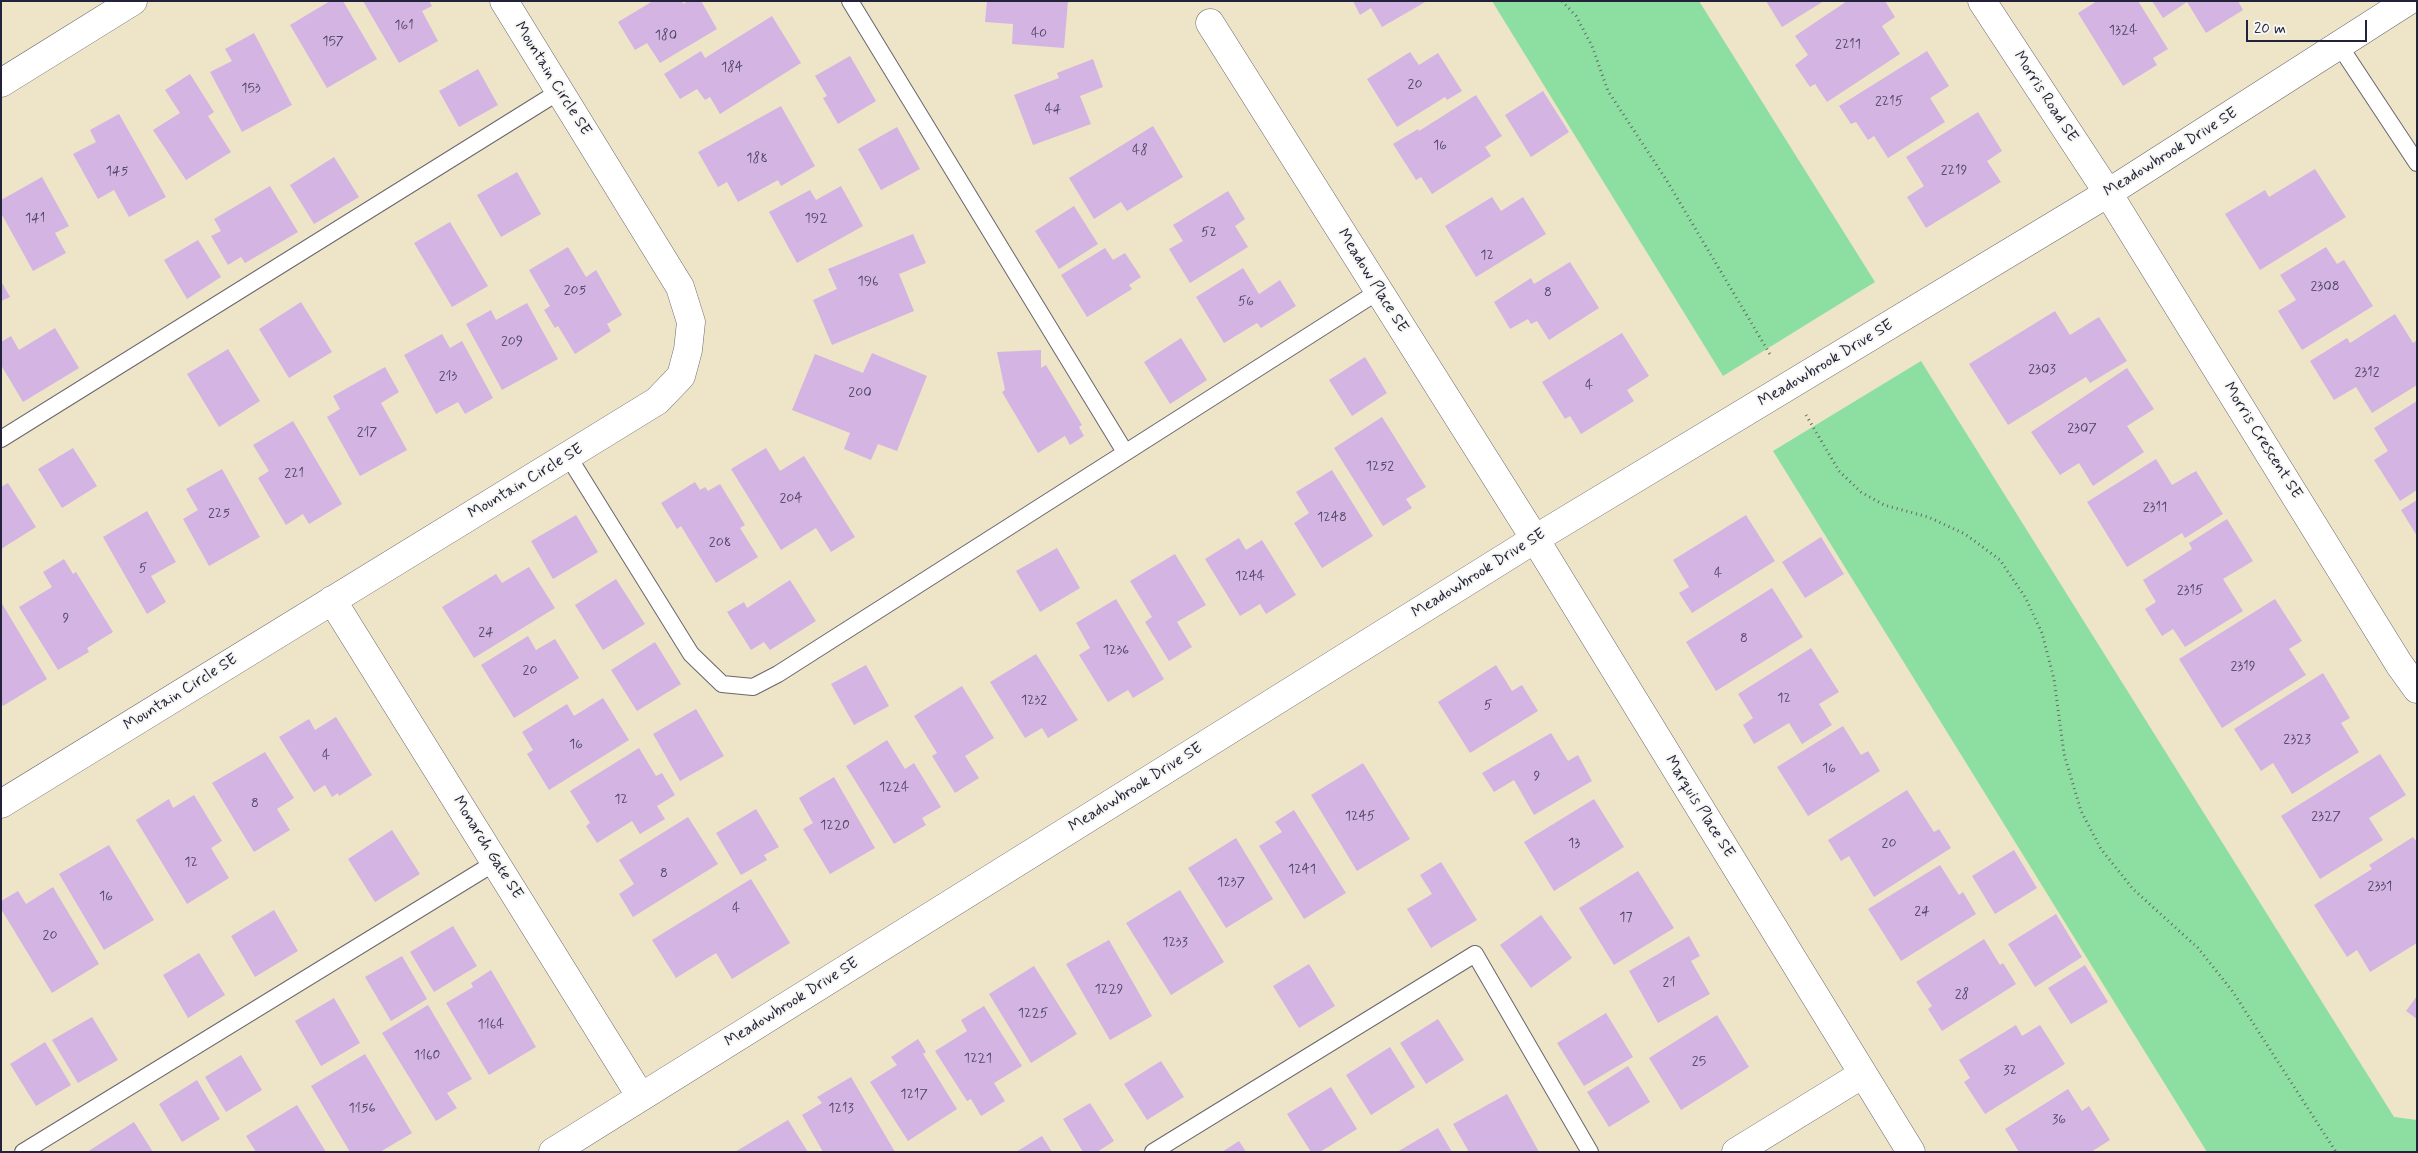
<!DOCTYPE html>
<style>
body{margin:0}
#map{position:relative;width:2418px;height:1153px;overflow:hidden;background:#eee4c8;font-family:Mynerve,sans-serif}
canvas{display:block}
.frame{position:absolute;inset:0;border:2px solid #22223b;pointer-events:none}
.scale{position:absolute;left:2246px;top:20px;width:121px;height:22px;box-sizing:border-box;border:2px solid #22223b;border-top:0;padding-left:6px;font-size:15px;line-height:18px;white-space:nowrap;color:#22223b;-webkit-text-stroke:4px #f6f6f2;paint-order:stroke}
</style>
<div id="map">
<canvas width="2418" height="1153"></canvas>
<div class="frame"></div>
<div class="scale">20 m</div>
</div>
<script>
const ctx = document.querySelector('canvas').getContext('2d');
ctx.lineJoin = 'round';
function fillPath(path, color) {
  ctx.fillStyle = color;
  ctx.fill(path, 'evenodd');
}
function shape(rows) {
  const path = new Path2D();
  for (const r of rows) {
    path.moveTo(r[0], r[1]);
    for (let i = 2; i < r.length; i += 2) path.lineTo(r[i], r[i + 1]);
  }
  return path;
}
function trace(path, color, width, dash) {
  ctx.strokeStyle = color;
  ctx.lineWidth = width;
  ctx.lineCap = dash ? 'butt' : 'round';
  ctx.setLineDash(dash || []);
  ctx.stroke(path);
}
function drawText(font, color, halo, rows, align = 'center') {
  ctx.font = font + ' Mynerve,sans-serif';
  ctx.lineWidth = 4;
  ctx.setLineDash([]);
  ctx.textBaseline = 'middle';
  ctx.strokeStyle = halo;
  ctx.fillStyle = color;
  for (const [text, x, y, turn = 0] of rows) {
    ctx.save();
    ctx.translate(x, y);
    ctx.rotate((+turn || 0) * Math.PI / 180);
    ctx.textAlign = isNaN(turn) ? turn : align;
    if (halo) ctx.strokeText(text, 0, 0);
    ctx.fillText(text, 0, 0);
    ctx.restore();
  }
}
const green = shape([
 [1492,1,1699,1,1875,282,1723,376],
 [1921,361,2394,1117,2417,1120,2417,1152,2207,1152,1773,451]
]);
const building = shape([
 [330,1,343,1,377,59,327,88,290,25],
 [363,1,429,1,432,6,422,11,438,41,399,63],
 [653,1,682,1,683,4,688,1,701,1,717,29,660,63,647,43,635,50,618,22],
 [987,1,1068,1,1064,48,1012,44,1013,24,985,22],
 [1353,1,1427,1,1382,27,1371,8,1360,15],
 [1766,1,1824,1,1782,27],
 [1847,1,1885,1,1895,17,1882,26,1900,54,1827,102,1815,84,1810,87,1795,65,1808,55,1795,36],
 [2097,1,2138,1,2168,49,2153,58,2157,65,2123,86,2078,13],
 [2152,1,2238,1,2243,10,2206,33,2187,2,2163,18],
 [772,16,801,63,720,114,710,97,705,100,697,89,680,99,664,74,701,51,705,58],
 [254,33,292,105,242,132,210,72,232,61,225,49],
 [1927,51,1949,86,1930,98,1945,122,1888,158,1874,136,1868,140,1856,122,1851,124,1839,106],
 [1410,52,1419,65,1438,53,1462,91,1447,100,1445,97,1397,127,1367,79],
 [850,56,876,101,838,124,823,98,827,96,815,76],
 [1093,59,1103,87,1080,96,1091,124,1033,145,1014,95,1059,78,1057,73],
 [478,69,498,105,459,127,439,91],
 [190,74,214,112,208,116,231,152,186,180,153,130,180,113,165,90],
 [1543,91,1569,132,1531,157,1505,115],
 [1476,95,1502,136,1485,147,1491,156,1432,194,1421,177,1416,180,1393,144,1418,129,1419,131],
 [781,106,815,166,781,186,778,180,738,202,727,182,718,187,698,152],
 [1978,112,2002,151,1987,161,2001,182,1926,228,1907,197,1924,186,1906,157],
 [119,114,166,197,129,217,114,190,98,199,73,154,96,142,90,130],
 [1153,126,1183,177,1127,211,1121,202,1094,219,1069,178],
 [897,127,920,169,881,190,858,149],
 [334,157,359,197,314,224,290,185],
 [2315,169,2346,217,2260,270,2225,214,2265,190,2269,197],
 [517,172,541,214,501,237,477,195],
 [42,177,69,226,55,233,66,253,33,271,1,213,1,200],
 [270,186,298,232,245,263,241,257,228,265,211,236,221,231,214,219],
 [841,186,863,226,797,263,769,212,810,190,816,200],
 [1228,191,1245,219,1235,226,1248,247,1190,283,1169,249,1183,241,1173,225],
 [1492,197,1501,211,1523,197,1546,234,1476,277,1445,226],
 [1074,206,1098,244,1059,269,1035,231],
 [450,222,488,286,452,307,414,243],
 [913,234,926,263,899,274,914,311,832,345,813,300,837,289,828,269],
 [198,240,221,277,187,299,164,260],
 [568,247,586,277,596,270,622,315,607,324,611,331,575,354,558,326,555,328,544,310,550,306,529,270],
 [2326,247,2337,264,2344,260,2373,306,2302,350,2278,311,2296,300,2280,275],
 [1105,248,1113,260,1125,253,1141,277,1129,285,1132,289,1087,317,1061,275],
 [1570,262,1599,308,1549,340,1537,321,1531,324,1528,319,1510,329,1494,302,1531,278,1534,284],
 [1243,268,1259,294,1280,280,1296,306,1261,328,1257,323,1224,343,1196,297],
 [1,281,10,297,1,301],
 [301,302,332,352,289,378,259,329],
 [527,303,558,359,502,390,466,324,491,310,496,320],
 [2055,311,2070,335,2099,317,2127,361,2090,383,2086,377,2008,425,1969,364],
 [2395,314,2413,343,2417,340,2417,385,2372,413,2356,387,2334,400,2310,361,2347,338,2350,343],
 [55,328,79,368,23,402,1,365,1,342,11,336,19,350],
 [1622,333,1649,376,1627,390,1634,401,1581,434,1570,416,1565,419,1542,382],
 [442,334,450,348,462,341,493,398,465,414,458,402,436,414,404,355],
 [1181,338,1207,380,1170,404,1144,362],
 [228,349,260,401,219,427,187,374],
 [1041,350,1041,368,1046,365,1082,425,1079,427,1084,436,1070,445,1065,436,1038,453,1002,392,1005,390,997,352],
 [872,353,927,376,897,451,878,444,871,460,844,449,850,433,792,410,815,354,863,373],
 [1365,357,1387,393,1352,416,1329,380],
 [385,367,399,392,381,403,407,450,360,476,327,417,340,409,333,396],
 [2127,368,2154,409,2127,426,2144,452,2093,486,2079,463,2060,475,2031,432],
 [2417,401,2417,490,2400,501,2374,460,2388,451,2374,428],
 [1382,417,1426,487,1406,499,1412,508,1383,526,1334,448],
 [293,421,342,504,309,524,303,514,286,525,258,478,269,471,253,445],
 [73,448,97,486,62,508,38,469],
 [766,448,780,471,804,456,855,537,831,552,816,528,781,550,731,469],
 [2156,459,2172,485,2196,471,2223,514,2185,538,2182,533,2127,567,2087,502],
 [222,469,260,537,209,566,183,519,198,510,186,489],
 [1332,470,1373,536,1322,568,1294,523,1309,513,1296,492],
 [695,482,700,490,705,487,708,491,720,484,745,525,740,528,758,557,716,583,681,526,677,529,661,503],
 [8,483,36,527,1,549,1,487],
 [2417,500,2417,536,2401,510],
 [147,511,176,562,151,576,166,602,147,614,103,537],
 [576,515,598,552,553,579,531,541],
 [1746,515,1775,561,1692,613,1679,593,1689,587,1673,560],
 [2227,519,2253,561,2223,579,2243,611,2185,647,2173,629,2162,636,2145,609,2156,602,2143,580,2192,549,2189,543],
 [1821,537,1844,574,1805,598,1782,562],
 [1239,538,1246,550,1262,540,1296,595,1266,614,1260,604,1240,616,1205,559],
 [1057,548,1080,588,1040,612,1016,571],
 [1175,554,1206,605,1177,622,1192,647,1169,661,1145,622,1152,617,1130,581],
 [64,559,73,574,76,572,113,632,87,648,89,652,58,670,19,607,52,587,43,572],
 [529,567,555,608,474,658,442,607,496,574,502,583],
 [616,579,645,624,603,650,575,605],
 [790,580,816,621,770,650,764,642,751,650,727,612,744,602,747,608],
 [1772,588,1803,637,1716,691,1686,642],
 [1116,599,1164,679,1133,698,1128,690,1108,702,1079,655,1090,648,1076,623],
 [2275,599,2302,641,2289,649,2306,675,2222,728,2179,659],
 [1,602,47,679,3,706,1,703],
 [528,636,536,650,555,639,579,678,514,718,481,665],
 [655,642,681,684,637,711,611,670],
 [1811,648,1839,692,1819,704,1832,725,1802,744,1789,723,1754,744,1743,725,1753,718,1738,694],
 [1036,654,1078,720,1048,738,1042,728,1025,738,990,682],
 [866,665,889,706,854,725,831,684],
 [1496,665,1512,691,1522,685,1538,711,1470,753,1438,702],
 [2323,673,2350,718,2341,723,2359,752,2292,794,2273,763,2261,771,2234,729],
 [962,686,994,738,965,756,979,778,955,793,932,756,937,753,914,716],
 [603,698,629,740,549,790,527,754,533,750,522,732,567,704,574,716],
 [696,709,724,756,680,781,653,734],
 [336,717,372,775,339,796,338,793,332,797,325,785,314,792,279,737,309,719,315,730],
 [1843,726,1861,755,1868,751,1880,771,1808,816,1777,767],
 [1551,733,1568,761,1578,755,1592,781,1534,815,1514,780,1494,792,1482,773],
 [887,740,905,769,914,763,941,807,922,818,926,825,894,844,846,766],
 [639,748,656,776,662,773,675,795,657,806,665,819,640,834,632,821,597,843,586,826,590,823,570,791],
 [265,752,294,798,277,809,290,830,254,852,212,783],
 [2380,754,2406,795,2369,818,2383,840,2320,879,2281,816],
 [1363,763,1410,839,1357,871,1311,795],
 [834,777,875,848,830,874,803,829,813,823,799,798],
 [1907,790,1934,832,1939,829,1951,848,1874,897,1849,856,1841,861,1828,840],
 [194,795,222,841,211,848,229,878,187,904,136,820,169,799,173,808],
 [1594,799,1624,847,1554,891,1524,842],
 [756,809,779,847,764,855,767,860,741,875,716,833],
 [1294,810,1346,893,1304,919,1259,846,1282,832,1275,822],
 [688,817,718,864,633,917,619,894,634,884,619,860],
 [392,830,420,874,375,902,348,859],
 [2413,837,2417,842,2417,943,2370,972,2357,950,2347,957,2314,905,2372,869,2369,865],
 [1236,838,1273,899,1226,928,1188,868],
 [109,845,154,920,104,950,59,874],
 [2014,850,2037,888,1995,914,1972,876],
 [1441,862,1477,920,1431,948,1407,909,1432,894,1420,875],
 [1940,865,1959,895,1963,892,1976,914,1901,961,1868,909],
 [1638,871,1674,928,1614,965,1579,908],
 [751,879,790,943,732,979,716,953,676,978,652,940],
 [53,887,99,964,52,993,1,909,1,901,18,891,26,904],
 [1180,890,1224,962,1171,995,1126,923],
 [274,910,298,951,255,977,231,936],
 [2056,914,2082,957,2035,987,2008,944],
 [1541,915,1572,958,1531,988,1500,945],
 [453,926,477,966,434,992,410,952],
 [1689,936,1700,956,1691,961,1710,994,1658,1023,1629,971],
 [1984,939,2000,965,2003,963,2016,984,1942,1031,1928,1009,1932,1006,1916,982],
 [1109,940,1152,1016,1110,1040,1066,964],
 [199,953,225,995,188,1018,163,975],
 [402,956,427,999,391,1021,365,977],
 [1309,964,1335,1006,1299,1028,1273,986],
 [2085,965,2108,1002,2071,1024,2048,988],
 [1034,966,1077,1034,1031,1063,989,994],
 [491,970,536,1047,489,1075,446,1003,473,987,471,983],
 [2417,996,2417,1019,2406,1011],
 [334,998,360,1043,321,1066,295,1021],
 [428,1005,472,1079,447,1093,457,1108,436,1121,382,1033],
 [984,1006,1022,1066,994,1083,1005,1101,981,1116,971,1099,967,1101,935,1051,967,1031,961,1020],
 [1606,1013,1633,1057,1584,1086,1557,1043],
 [1717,1015,1749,1067,1681,1110,1649,1058],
 [92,1017,118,1060,78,1083,52,1040],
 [1438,1019,1464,1060,1426,1084,1400,1043],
 [2016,1025,2022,1036,2040,1025,2065,1064,1985,1114,1964,1082,1970,1078,1959,1060],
 [918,1039,926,1052,923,1054,957,1109,908,1141,870,1082,897,1065,891,1057],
 [45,1042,71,1085,36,1106,10,1064],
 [1390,1047,1415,1087,1371,1115,1346,1075],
 [365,1054,412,1133,380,1152,350,1152,311,1086],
 [241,1055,262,1090,226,1112,205,1077],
 [1161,1061,1184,1097,1147,1120,1124,1084],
 [1628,1066,1650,1102,1609,1127,1587,1092],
 [851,1077,895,1152,823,1152,802,1115,822,1103,817,1097],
 [197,1080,220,1119,182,1142,159,1104],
 [1331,1087,1357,1129,1320,1152,1311,1152,1287,1114],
 [2068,1089,2082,1111,2089,1106,2110,1140,2091,1152,2019,1152,2005,1129],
 [1507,1094,1539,1152,1469,1152,1453,1124],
 [1090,1103,1114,1141,1097,1152,1083,1152,1063,1119],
 [297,1105,326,1152,256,1152,246,1136],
 [788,1120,808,1152,735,1152],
 [134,1122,153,1152,87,1152],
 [1438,1128,1452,1152,1397,1152],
 [1042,1136,1052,1152,1016,1152],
 [1239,1141,1246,1152,1222,1152]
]);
const path = shape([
 [1562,1,1576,16,1592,46,1608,91,1667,181,1771,356],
 [1806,415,1839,471,1861,492,1884,505,1928,517,1965,534,2000,560,2025,597,2042,633,2054,679,2064,754,2081,811,2101,849,2133,889,2198,948,2233,992,2336,1152]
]);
const service = shape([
 [850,1,1125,452],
 [2339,45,2417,163],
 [1,439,560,91],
 [568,456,691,654,722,684,753,687,778,674,1379,291],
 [23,1152,496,862],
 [1153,1152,1475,954,1590,1152]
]);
const minor = shape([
 [1982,1,2108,193,2399,664,2417,689],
 [1210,23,1535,539,1911,1152],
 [1,83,133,1],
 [332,600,641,1097],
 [1,804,657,401,681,376,688,350,691,322,680,287,504,1],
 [553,1152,1535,539,2108,193,2408,1],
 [1736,1152,1863,1074]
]);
const numberNames = [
 ["161",404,26],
 ["1324",2123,31],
 ["40",1039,34],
 ["180",666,36],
 ["157",333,42],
 ["2211",1848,45],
 ["184",732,68],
 ["20",1415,85],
 ["153",251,89],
 ["2215",1889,102],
 ["44",1053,110],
 ["16",1440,146],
 ["48",1140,151],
 ["188",757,159],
 ["2219",1954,171],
 ["145",117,172],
 ["141",35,219],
 ["192",816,219],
 ["52",1209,233],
 ["12",1487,256],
 ["196",868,282],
 ["2308",2325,287],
 ["205",575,291],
 ["8",1548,293],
 ["56",1246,302],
 ["209",512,342],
 ["2303",2042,370],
 ["2312",2367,373],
 ["213",448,377],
 ["4",1589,386],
 ["200",860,393],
 ["2307",2082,429],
 ["217",367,433],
 ["1252",1380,467],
 ["221",294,474],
 ["204",791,499],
 ["2311",2155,508],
 ["225",219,514],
 ["1248",1332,518],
 ["208",720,543],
 ["5",143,569],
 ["4",1718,574],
 ["1244",1250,577],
 ["2315",2190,591],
 ["9",66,619],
 ["24",486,633],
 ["8",1744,639],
 ["1236",1116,651],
 ["2319",2243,667],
 ["20",530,671],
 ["12",1784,699],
 ["1232",1034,701],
 ["5",1488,706],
 ["2323",2297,740],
 ["16",576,745],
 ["4",326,756],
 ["16",1829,769],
 ["9",1537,777],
 ["1224",894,788],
 ["12",621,800],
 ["8",255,804],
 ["1245",1360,817],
 ["2327",2326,817],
 ["1220",835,826],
 ["13",1574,844],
 ["20",1889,844],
 ["12",191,863],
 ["1241",1302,870],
 ["8",664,874],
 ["1237",1231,883],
 ["2331",2380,887],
 ["16",106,897],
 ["4",736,909],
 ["24",1922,912],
 ["17",1626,918],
 ["20",50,936],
 ["1233",1175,943],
 ["21",1669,983],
 ["1229",1109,990],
 ["28",1962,995],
 ["1225",1033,1014],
 ["1164",491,1025],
 ["1160",427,1056],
 ["1221",978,1059],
 ["25",1699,1062],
 ["32",2010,1071],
 ["1217",914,1095],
 ["1156",362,1109],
 ["1213",841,1109],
 ["36",2059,1120]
];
const streetNames = [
 ["Mountain Circle SE",552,79,58],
 ["Morris Road SE",2045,97,57],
 ["Meadowbrook Drive SE",2171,153,-32],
 ["Meadow Place SE",1372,281,58],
 ["Meadowbrook Drive SE",1826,364,-31],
 ["Morris Crescent SE",2262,441,58],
 ["Mountain Circle SE",526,482,-31],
 ["Meadowbrook Drive SE",1479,574,-32],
 ["Mountain Circle SE",181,693,-32],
 ["Meadowbrook Drive SE",1136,788,-32],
 ["Marquis Place SE",1699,807,58],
 ["Monarch Gate SE",487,848,58],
 ["Meadowbrook Drive SE",792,1003,-32]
];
fillPath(green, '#8cdfa0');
fillPath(building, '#d4b4e3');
trace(service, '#69666c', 18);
trace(minor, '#69666c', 29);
trace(path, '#69666c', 3, [1, 4]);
trace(service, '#fff', 16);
trace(minor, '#fff', 28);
drawText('14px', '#4e4665', null, numberNames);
drawText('16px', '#22223b', '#f6f6f2', streetNames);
</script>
